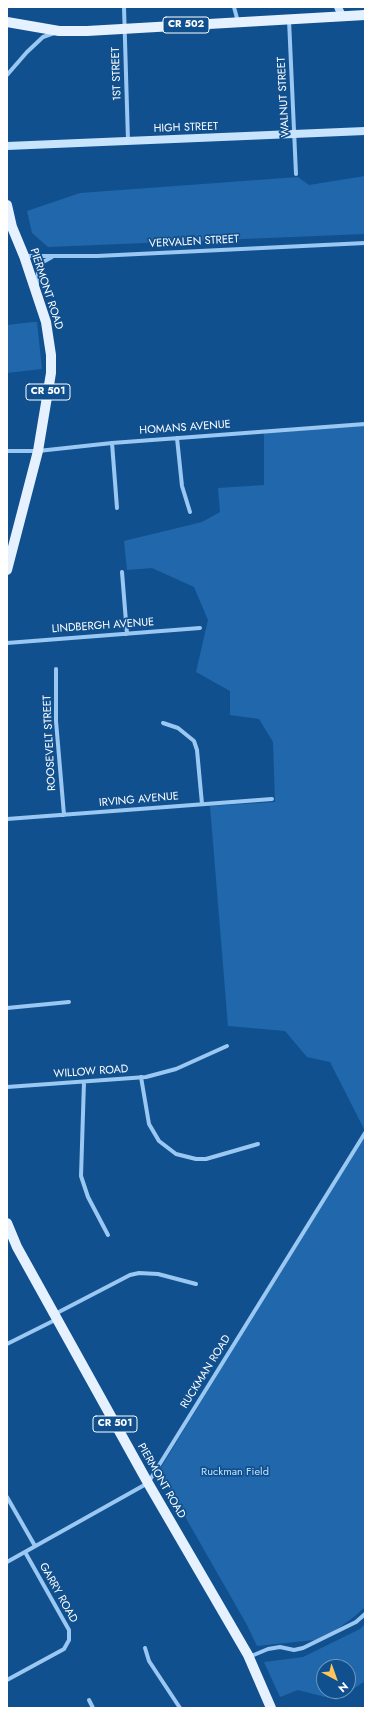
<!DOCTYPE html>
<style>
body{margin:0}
#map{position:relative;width:372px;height:1715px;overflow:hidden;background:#11508e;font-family:Jost,sans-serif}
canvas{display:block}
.frame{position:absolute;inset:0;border:8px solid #fff;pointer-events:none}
.north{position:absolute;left:316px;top:1659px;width:40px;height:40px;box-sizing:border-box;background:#11508e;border:1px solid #7096bb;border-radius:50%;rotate:139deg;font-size:11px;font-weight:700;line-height:16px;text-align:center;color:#fff}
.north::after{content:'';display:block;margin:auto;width:14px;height:18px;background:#ffc45b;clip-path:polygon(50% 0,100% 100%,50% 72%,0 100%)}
</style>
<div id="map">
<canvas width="372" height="1715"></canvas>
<div class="frame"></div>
<div class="north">N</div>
</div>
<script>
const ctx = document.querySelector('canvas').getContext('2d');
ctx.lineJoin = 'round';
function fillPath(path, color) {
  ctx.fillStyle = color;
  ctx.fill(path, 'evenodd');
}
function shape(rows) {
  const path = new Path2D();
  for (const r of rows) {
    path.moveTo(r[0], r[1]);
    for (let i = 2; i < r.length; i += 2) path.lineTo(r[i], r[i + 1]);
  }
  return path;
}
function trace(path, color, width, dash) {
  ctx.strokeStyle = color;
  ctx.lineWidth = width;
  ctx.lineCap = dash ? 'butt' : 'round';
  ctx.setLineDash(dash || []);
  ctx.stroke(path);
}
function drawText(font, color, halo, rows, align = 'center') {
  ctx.font = font + ' Jost,sans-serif';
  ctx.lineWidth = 3.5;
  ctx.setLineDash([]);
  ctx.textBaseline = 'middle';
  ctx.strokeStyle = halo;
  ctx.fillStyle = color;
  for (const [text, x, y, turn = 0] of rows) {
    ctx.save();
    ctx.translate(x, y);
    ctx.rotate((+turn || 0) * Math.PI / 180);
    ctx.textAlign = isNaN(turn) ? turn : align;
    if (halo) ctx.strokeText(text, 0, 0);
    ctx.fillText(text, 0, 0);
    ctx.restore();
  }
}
const green = shape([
 [365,176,365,234,48,247,32,233,27,211,80,193,298,177,309,185],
 [33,322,37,322,42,369,7,373,7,325],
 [365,424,365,1607,355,1616,324,1639,257,1646,247,1625,159,1471,365,1131,330,1062,307,1057,285,1031,228,1026,210,806,275,802,273,742,259,719,230,715,230,691,196,672,208,620,194,587,152,568,127,570,124,541,202,522,220,512,218,488,264,485,264,432],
 [365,1624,365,1681,337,1700,298,1690,280,1697,264,1662,303,1657,360,1629],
 [324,1667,348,1667,348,1691,324,1691]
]);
const street = shape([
 [124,7,128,141],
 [234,7,238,22],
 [289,20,296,174],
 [7,75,27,52,43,37,54,33],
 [26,256,97,256,365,243],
 [37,284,38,272,43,262,52,257],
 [177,438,182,486,190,512],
 [112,443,117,508],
 [7,451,38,451,112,443,365,424],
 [122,572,127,634],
 [7,643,200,628],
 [56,669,56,721,64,815],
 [163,723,178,728,194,741,197,750,202,804],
 [7,819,272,799],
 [7,1008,69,1002],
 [141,1077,149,1124,159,1141,176,1154,196,1159,206,1159,258,1144],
 [84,1082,81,1176,88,1197,108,1235],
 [7,1087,146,1077,176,1069,227,1046],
 [55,1314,130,1275,139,1273,158,1274,196,1284],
 [7,1344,57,1319],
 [7,1497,35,1546],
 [7,1562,148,1483,365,1133],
 [145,1648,149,1661,180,1708],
 [249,1657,268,1649,280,1647,294,1650,303,1648,356,1622,365,1614],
 [7,1680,64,1649,69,1640,69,1630,25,1552],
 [89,1700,93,1708]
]);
const secondary = shape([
 [338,7,342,16],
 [7,146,365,131]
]);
const primary = shape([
 [7,22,59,31,87,31,365,15],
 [7,205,12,227,24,256,46,322,51,355,51,373,38,451,7,570],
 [7,1223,17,1247,148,1483,248,1655,271,1708]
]);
const shields = [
 [186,25,46],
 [48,392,44],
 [115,1424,44]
];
const shieldNames = [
 ["CR 502",186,25],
 ["CR 501",48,392],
 ["CR 501",115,1424]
];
const streetNames = [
 ["1ST STREET",117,74,-92],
 ["WALNUT STREET",284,97,-93],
 ["HIGH STREET",186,128,-2],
 ["VERVALEN STREET",194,242,-3],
 ["PIERMONT ROAD",46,289,72],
 ["HOMANS AVENUE",185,428,-4],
 ["LINDBERGH AVENUE",103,626,-4],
 ["ROOSEVELT STREET",50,743,-93],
 ["IRVING AVENUE",139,800,-5],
 ["WILLOW ROAD",91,1072,-4],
 ["RUCKMAN ROAD",206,1372,-58],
 ["PIERMONT ROAD",161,1481,60],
 ["GARRY ROAD",58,1593,61]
];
const parkNames = [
 ["Ruckman Field",235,1472]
];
fillPath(green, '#2068ab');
trace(street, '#9ac8f2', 4);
trace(secondary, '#c8e3fc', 8);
trace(primary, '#e5f1ff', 10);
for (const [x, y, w] of shields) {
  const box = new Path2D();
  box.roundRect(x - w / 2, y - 8, w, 16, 3);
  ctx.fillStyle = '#11508e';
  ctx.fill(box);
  trace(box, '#fff', 1);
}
drawText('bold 10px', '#fff', null, shieldNames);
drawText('11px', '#fff', '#11508e', streetNames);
drawText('11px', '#c1e0fd', '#11508e', parkNames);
</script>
